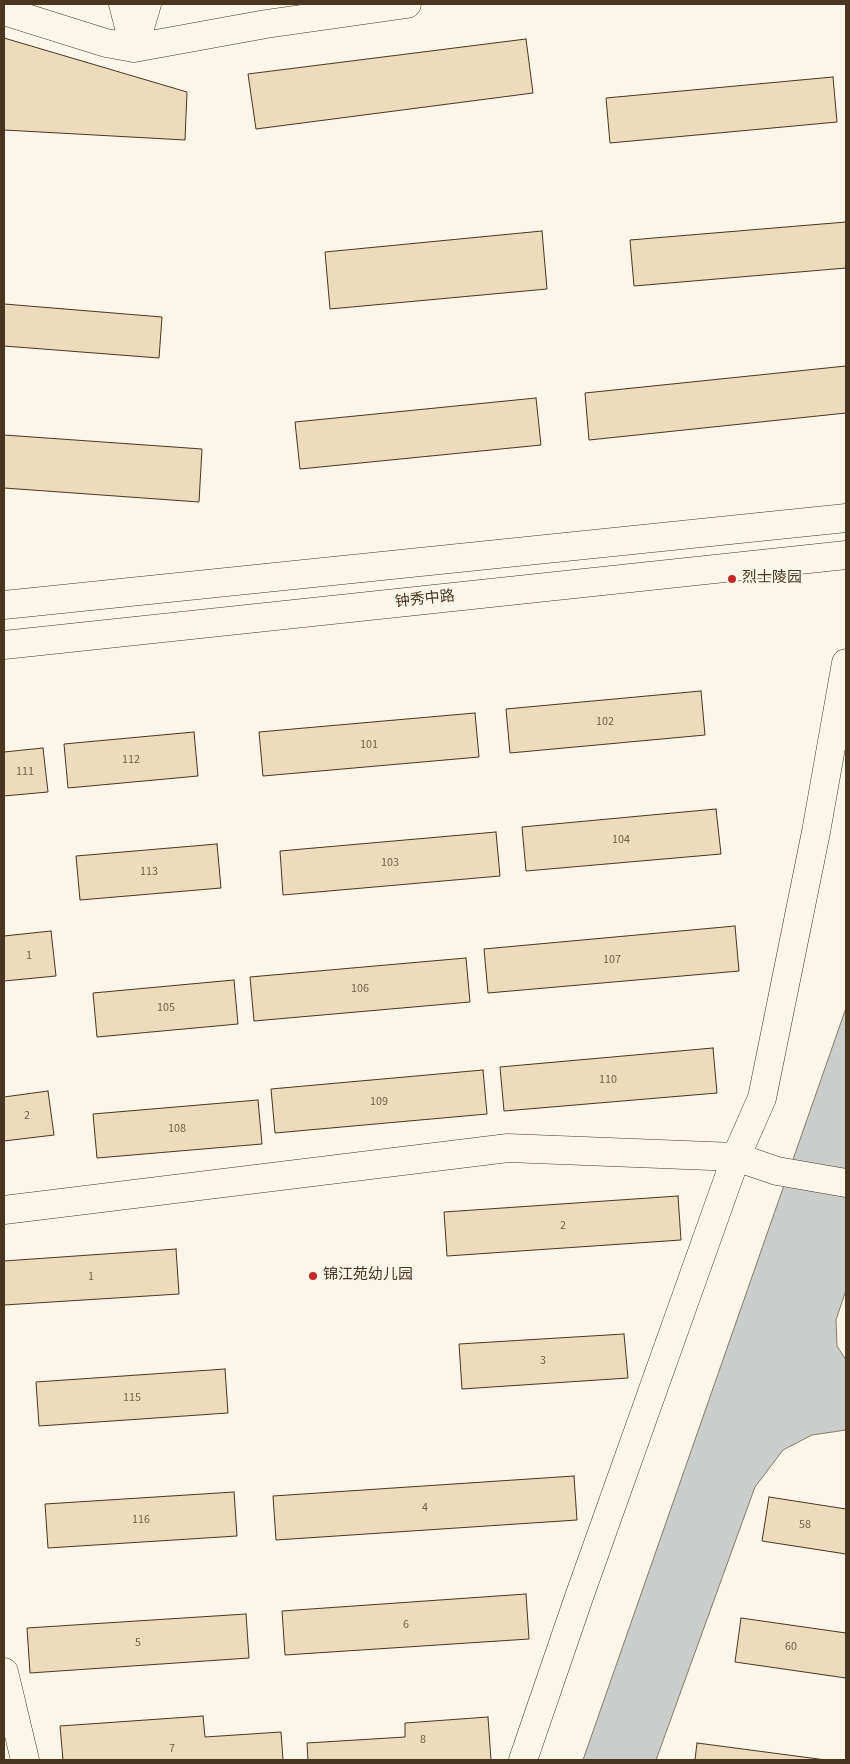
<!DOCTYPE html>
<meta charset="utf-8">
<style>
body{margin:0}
#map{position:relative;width:850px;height:1764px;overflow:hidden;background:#fbf6e9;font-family:"Source Sans 3",sans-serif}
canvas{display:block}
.frame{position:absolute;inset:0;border:5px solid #4a3520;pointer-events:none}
</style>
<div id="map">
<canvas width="850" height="1764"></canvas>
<div class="frame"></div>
</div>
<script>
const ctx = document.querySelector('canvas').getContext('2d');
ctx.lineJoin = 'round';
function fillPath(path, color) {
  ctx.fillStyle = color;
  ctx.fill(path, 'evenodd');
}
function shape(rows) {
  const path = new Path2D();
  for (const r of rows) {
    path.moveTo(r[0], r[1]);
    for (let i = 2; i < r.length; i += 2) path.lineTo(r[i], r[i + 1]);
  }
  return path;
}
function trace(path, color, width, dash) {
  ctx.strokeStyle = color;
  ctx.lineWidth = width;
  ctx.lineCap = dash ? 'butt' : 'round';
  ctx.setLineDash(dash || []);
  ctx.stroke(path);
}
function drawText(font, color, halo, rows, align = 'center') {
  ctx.font = font + ' "Source Sans 3","Noto Sans SC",sans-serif';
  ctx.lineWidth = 4;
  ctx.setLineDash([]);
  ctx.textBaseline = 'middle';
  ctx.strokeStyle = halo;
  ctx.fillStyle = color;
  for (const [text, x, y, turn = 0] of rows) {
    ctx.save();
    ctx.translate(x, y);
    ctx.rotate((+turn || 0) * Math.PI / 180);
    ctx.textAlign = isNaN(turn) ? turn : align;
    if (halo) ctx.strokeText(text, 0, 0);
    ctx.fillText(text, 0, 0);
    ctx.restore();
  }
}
const water = shape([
 [846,1008,846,1290,836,1320,837,1346,846,1360,846,1430,812,1435,783,1450,755,1487,656,1760,583,1760,846,1008]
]);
const building = shape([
 [4,38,187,92,185,140,4,130,4,38],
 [526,39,533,93,256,129,248,74,526,39],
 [833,77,837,122,610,143,606,98,833,77],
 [846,222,846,268,634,286,630,240,846,222],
 [542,231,547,289,330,309,325,252,542,231],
 [4,304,162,317,159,358,4,346,4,304],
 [846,366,846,413,589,440,585,393,846,366],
 [536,398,541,445,300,469,295,422,536,398],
 [4,435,202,449,199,502,4,488,4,435],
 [701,691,705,735,510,753,506,709,701,691],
 [475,713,479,757,263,776,259,732,475,713],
 [194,732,198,776,68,788,64,744,194,732],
 [43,748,48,792,4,796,4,752,43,748],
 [716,809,721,854,526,871,522,827,716,809],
 [496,832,500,876,283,895,280,851,496,832],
 [217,844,221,888,80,900,76,856,217,844],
 [735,926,739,971,488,993,484,949,735,926],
 [51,931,56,976,4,981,4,936,51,931],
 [466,958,470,1002,254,1021,250,977,466,958],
 [234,980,238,1024,97,1037,93,993,234,980],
 [713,1048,717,1093,504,1111,500,1067,713,1048],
 [483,1070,487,1114,275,1133,271,1089,483,1070],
 [48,1091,54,1135,4,1141,4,1097,48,1091],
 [258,1100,262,1144,97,1158,93,1114,258,1100],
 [678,1196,681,1240,447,1256,444,1212,678,1196],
 [176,1249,179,1294,4,1305,4,1261,176,1249],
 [624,1334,628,1378,462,1389,459,1344,624,1334],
 [225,1369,228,1413,39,1426,36,1382,225,1369],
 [574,1476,577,1520,276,1540,273,1496,574,1476],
 [234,1492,237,1536,48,1548,45,1504,234,1492],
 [769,1497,846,1509,846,1554,762,1541,769,1497],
 [526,1594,529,1639,285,1655,282,1611,526,1594],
 [246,1614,249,1658,30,1673,27,1628,246,1614],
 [741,1618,846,1633,846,1678,735,1662,741,1618],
 [203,1716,205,1737,281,1732,283,1760,63,1760,60,1726,203,1716],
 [488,1717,491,1760,308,1760,307,1743,405,1737,405,1723,488,1717],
 [697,1743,826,1760,695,1760,697,1743]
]);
const minor = shape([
 [123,4,134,47],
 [4,11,106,43,134,48,266,24,407,4],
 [134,48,147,4],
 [4,1210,508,1148,736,1157,777,1171,846,1183],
 [4,1672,25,1760],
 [523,1760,579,1597,736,1157,762,1098,816,832,846,663]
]);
const major = shape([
 [4,605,846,518],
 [4,645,846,555]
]);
const markers = [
 [732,579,5,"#c62828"],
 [313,1276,5,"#c62828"]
];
const numberNames = [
 ["102",605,722],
 ["101",369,745],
 ["112",131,760],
 ["111",25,772],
 ["104",621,840],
 ["103",390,863],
 ["113",149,872],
 ["1",29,956],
 ["107",612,960],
 ["106",360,989],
 ["105",166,1008],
 ["110",608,1080],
 ["109",379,1102],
 ["2",27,1116],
 ["108",177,1129],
 ["2",563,1226],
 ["1",91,1277],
 ["3",543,1361],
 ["115",132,1398],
 ["4",425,1508],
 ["116",141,1520],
 ["58",805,1525],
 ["6",406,1625],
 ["5",138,1643],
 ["60",791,1647],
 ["8",423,1740],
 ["7",172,1749]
];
const poiNames = [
 ["烈士陵园",742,579],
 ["锦江苑幼儿园",323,1276]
];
const streetNames = [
 ["钟秀中路",425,600,-6]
];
fillPath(water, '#c9cecd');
trace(water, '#887966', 1);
fillPath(building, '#ecdcbc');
trace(building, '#4a3520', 1);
trace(minor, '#4a3520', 29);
trace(major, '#4a3520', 29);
trace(minor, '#fbf6e9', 28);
trace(major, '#fbf6e9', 28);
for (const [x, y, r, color] of markers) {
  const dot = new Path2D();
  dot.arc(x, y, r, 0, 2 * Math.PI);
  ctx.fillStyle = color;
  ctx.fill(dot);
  trace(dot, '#fbf6e9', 2);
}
drawText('12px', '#725f47', null, numberNames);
drawText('15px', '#4a3520', '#fbf6e9', poiNames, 'left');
drawText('15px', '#4a3520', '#fbf6e9', streetNames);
</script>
